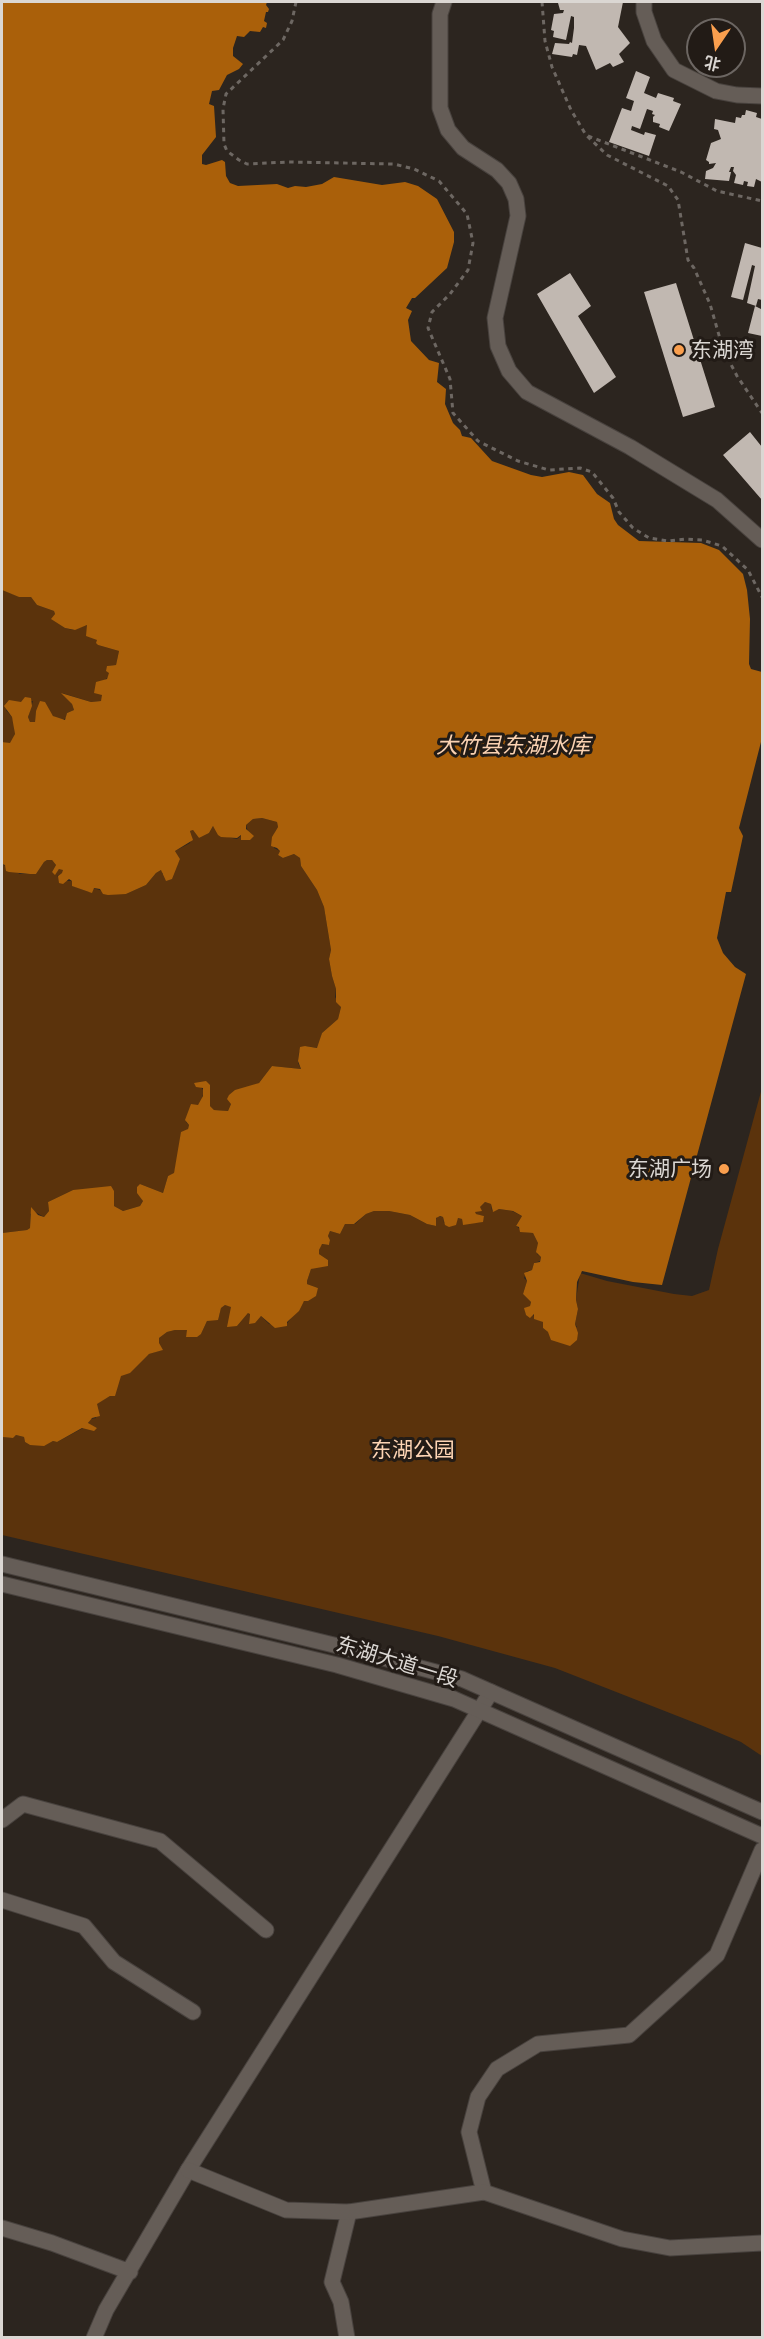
<!DOCTYPE html>
<meta charset="utf-8">
<style>
body{margin:0}
#map{position:relative;width:764px;height:2339px;overflow:hidden;background:#2c251f;font-family:"Golos Text","Noto Sans SC",sans-serif}
canvas{display:block}
.frame{position:absolute;inset:0;border:3px solid #dbd7d3;pointer-events:none}
.north{position:absolute;left:686px;top:18px;width:60px;height:60px;box-sizing:border-box;background:#221b16;border:2px solid #6c6662;border-radius:50%;rotate:193deg;font-size:16px;font-weight:700;line-height:24px;text-align:center;color:#dbd7d3}
.north::after{content:'';display:block;margin:auto;width:21px;height:27px;background:#fa9f4e;clip-path:polygon(50% 0,100% 100%,50% 72%,0 100%)}
</style>
<div id="map">
<canvas width="764" height="2339"></canvas>
<div class="frame"></div>
<div class="north">北</div>
</div>
<script>
const ctx = document.querySelector('canvas').getContext('2d');
ctx.lineJoin = 'round';
function fillPath(path, color) {
  ctx.fillStyle = color;
  ctx.fill(path, 'evenodd');
}
function shape(rows) {
  const path = new Path2D();
  for (const r of rows) {
    path.moveTo(r[0], r[1]);
    for (let i = 2; i < r.length; i += 2) path.lineTo(r[i], r[i + 1]);
  }
  return path;
}
function trace(path, color, width, dash) {
  ctx.strokeStyle = color;
  ctx.lineWidth = width;
  ctx.lineCap = dash ? 'butt' : 'round';
  ctx.setLineDash(dash || []);
  ctx.stroke(path);
}
function drawText(font, color, halo, rows, align = 'center') {
  ctx.font = font + ' "Golos Text","Noto Sans SC",sans-serif';
  ctx.lineWidth = 6;
  ctx.setLineDash([]);
  ctx.textBaseline = 'middle';
  ctx.strokeStyle = halo;
  ctx.fillStyle = color;
  for (const [text, x, y, turn = 0] of rows) {
    ctx.save();
    ctx.translate(x, y);
    ctx.rotate((+turn || 0) * Math.PI / 180);
    ctx.textAlign = isNaN(turn) ? turn : align;
    if (halo) ctx.strokeText(text, 0, 0);
    ctx.fillText(text, 0, 0);
    ctx.restore();
  }
}
const green = shape([
 [2,590,20,597,31,597,37,605,54,611,55,614,52,619,65,628,73,630,87,625,97,640,98,645,119,651,116,665,107,666,110,673,108,677,103,682,99,682,103,700,101,701,91,702,62,693,72,704,74,710,67,713,66,718,61,721,53,716,46,706,36,711,35,723,30,722,28,717,33,701,22,702,6,710,12,717,14,723,15,734,11,744,2,742],
 [262,818,277,822,278,827,274,834,274,848,280,851,278,855,283,858,294,854,300,858,301,866,317,890,324,907,331,950,329,959,332,976,336,989,335,997,341,1007,338,1019,322,1033,318,1048,305,1046,299,1052,298,1063,301,1069,272,1066,259,1083,252,1086,231,1104,228,1111,214,1110,210,1106,210,1091,200,1086,204,1091,201,1102,186,1122,189,1125,188,1129,182,1136,174,1174,168,1176,163,1193,140,1184,143,1201,140,1206,123,1211,114,1206,114,1197,73,1190,48,1202,49,1211,44,1217,35,1212,30,1214,30,1228,27,1230,2,1233,2,864,20,874,36,874,44,862,47,860,52,860,56,865,52,872,55,874,59,869,63,869,63,873,57,876,66,881,72,881,73,886,89,892,93,888,113,894,126,894,146,885,156,873,161,870,162,870,162,874,173,874,180,859,175,851,190,843,192,837,190,831,193,830,199,838,209,833,213,826,227,837,237,839,242,835,242,840,250,840,246,825,253,819],
 [762,1088,762,1756,741,1742,703,1726,555,1668,438,1636,2,1535,2,1437,13,1438,16,1435,24,1437,25,1442,30,1445,45,1445,53,1441,57,1442,83,1428,97,1428,88,1424,90,1419,96,1418,96,1404,110,1396,120,1376,149,1354,162,1350,158,1343,159,1338,167,1332,175,1330,188,1330,186,1337,201,1334,207,1321,219,1315,221,1308,225,1305,231,1306,231,1313,237,1326,248,1313,250,1313,249,1323,261,1316,269,1324,285,1326,304,1301,313,1297,318,1288,307,1284,307,1281,311,1269,328,1260,319,1254,319,1250,321,1244,329,1245,330,1240,328,1236,330,1231,340,1234,345,1224,355,1224,366,1214,374,1211,389,1211,410,1215,427,1224,436,1226,435,1220,438,1216,443,1217,444,1223,456,1221,458,1218,462,1219,463,1224,482,1222,484,1216,475,1214,475,1212,485,1202,491,1204,492,1211,499,1209,512,1211,522,1216,516,1226,524,1232,533,1233,538,1243,537,1254,541,1257,540,1261,534,1263,532,1270,527,1271,524,1278,527,1281,523,1294,531,1302,530,1306,525,1308,526,1315,533,1314,535,1319,544,1322,543,1328,548,1332,577,1327,575,1324,578,1309,576,1300,580,1273,607,1281,674,1294,692,1296,709,1290,718,1249]
]);
const water = shape([
 [2,2,267,2,266,5,269,9,268,12,266,12,264,21,267,23,266,28,263,27,260,32,250,31,244,37,237,36,233,48,233,56,243,64,239,69,227,75,219,90,212,91,209,104,214,106,216,137,202,155,202,164,206,165,222,160,225,162,226,176,230,183,238,186,277,184,288,188,295,186,306,187,322,184,334,177,382,185,405,182,418,186,437,199,454,232,454,242,447,268,415,298,412,298,406,308,412,311,408,320,411,341,429,360,439,363,437,382,446,389,445,404,453,423,460,430,462,436,471,438,492,461,531,475,542,477,569,472,583,475,597,494,610,503,614,519,618,525,639,541,701,543,719,550,743,574,747,590,750,619,749,664,751,669,762,672,762,738,739,828,743,836,731,892,726,892,717,938,723,953,735,967,746,974,662,1285,633,1282,582,1271,577,1282,576,1300,578,1309,575,1324,578,1333,577,1340,570,1346,551,1340,548,1332,543,1328,543,1322,534,1319,534,1314,530,1318,526,1315,524,1308,530,1306,531,1302,523,1294,527,1281,524,1273,532,1270,534,1263,540,1262,541,1257,536,1252,538,1243,533,1233,520,1232,519,1227,516,1226,522,1216,513,1211,499,1209,493,1212,491,1204,485,1202,480,1207,482,1211,475,1212,476,1214,484,1216,483,1222,463,1225,462,1219,458,1218,456,1225,449,1227,445,1225,443,1217,440,1216,436,1218,436,1226,427,1224,410,1215,389,1211,374,1211,366,1214,354,1224,345,1224,340,1234,330,1231,328,1236,330,1240,329,1245,322,1244,319,1250,319,1254,328,1260,328,1266,311,1269,307,1281,307,1284,318,1288,316,1296,308,1301,304,1301,299,1311,287,1322,287,1326,275,1328,261,1316,255,1323,249,1324,250,1314,248,1313,237,1326,227,1327,231,1307,225,1305,221,1308,218,1320,207,1321,201,1334,197,1337,186,1337,187,1330,175,1330,167,1332,159,1338,159,1343,163,1350,149,1354,130,1373,121,1376,115,1396,110,1396,97,1404,100,1416,92,1418,88,1423,97,1428,94,1431,82,1428,57,1442,53,1441,44,1446,30,1445,25,1442,24,1437,16,1435,13,1438,2,1437,2,1233,27,1230,30,1228,31,1207,38,1215,44,1217,49,1211,48,1202,73,1190,111,1186,114,1191,114,1206,123,1211,140,1206,143,1201,137,1193,137,1187,140,1184,163,1193,168,1176,174,1173,181,1132,188,1129,189,1125,185,1120,191,1104,198,1105,203,1096,203,1088,196,1087,194,1083,206,1081,210,1085,210,1106,214,1110,228,1111,231,1104,227,1099,229,1095,235,1090,259,1083,272,1066,301,1069,298,1061,300,1047,305,1046,317,1048,322,1033,338,1019,341,1007,336,1002,336,989,332,976,329,959,331,950,324,907,317,890,301,866,300,858,294,854,283,858,278,855,280,851,277,848,271,846,272,837,278,827,277,822,262,818,253,819,246,825,246,829,254,836,250,840,241,840,241,835,237,838,221,837,218,835,213,826,209,833,199,838,193,830,190,831,193,840,175,851,180,859,172,879,166,881,161,870,156,873,146,885,126,894,108,895,103,894,100,889,94,888,92,893,89,892,72,886,72,881,69,879,63,884,59,883,58,876,62,873,63,870,59,869,55,875,52,872,56,865,52,860,47,860,44,862,36,874,30,874,9,872,6,871,5,865,2,864,2,742,10,743,15,734,12,717,4,706,9,700,21,702,25,697,31,698,32,706,28,717,30,722,35,722,36,711,40,701,45,702,53,716,65,720,67,713,74,710,72,704,61,693,91,702,101,701,102,695,94,693,96,682,107,679,109,673,106,671,107,666,116,665,119,651,98,645,96,643,97,640,86,636,87,625,75,630,65,628,51,619,55,614,54,611,37,605,31,597,19,597,2,590]
]);
const building = shape([
 [554,2,623,2,618,27,630,43,619,54,624,62,613,67,610,63,596,70,586,46,579,45,577,55,573,54,572,57,552,54,555,43,569,44,570,42,572,43,574,28,574,17,571,16,566,40,553,37,554,31,551,30,554,14,563,13,564,10,560,10,558,3],
 [636,71,650,77,644,93,656,98,658,93,674,98,673,101,681,104,669,131,659,127,660,124,653,122,653,117,655,115,652,114,653,111,647,109,640,129,632,126,631,130,644,135,645,132,656,135,649,156,609,142,622,108,631,111,634,101,626,98],
 [746,110,757,113,756,117,762,119,762,182,756,179,754,187,747,186,748,182,744,181,743,185,734,183,736,175,733,171,734,167,731,167,729,172,731,172,729,181,705,179,706,171,713,168,716,163,709,164,709,162,706,160,711,143,721,139,718,130,714,129,715,119,735,123,736,117,741,118,742,115,745,115],
 [745,243,762,248,762,300,758,299,756,306,747,303,755,266,752,265,743,300,731,297],
 [570,273,591,306,578,316,616,377,594,393,537,294],
 [676,283,715,407,683,417,644,292],
 [762,305,762,336,748,333,755,306,761,309],
 [750,432,762,447,762,500,723,455]
]);
const path = shape([
 [296,2,292,21,283,40,226,94,223,109,224,144,227,151,239,160,247,164,288,162,394,164,414,169,439,181,467,214,473,243,468,270,450,294,432,312,428,328,450,379,453,413,478,441,518,461,549,470,580,468,592,472,613,498,619,512,633,528,649,538,668,541,686,539,702,540,722,546,748,570,762,597],
 [542,2,545,41,552,67,571,110,586,135,607,155,668,186,678,200,688,260,694,268,710,304,723,349,737,376,762,413],
 [588,136,681,172,717,191,762,201]
]);
const street = shape([
 [444,2,440,14,440,108,448,130,463,148,497,170,509,183,516,199,518,216,495,318,498,346,509,371,527,392,630,447,717,500,762,540],
 [644,2,644,12,654,41,674,70,716,91,737,95,762,96],
 [2,1820,23,1804,160,1841,266,1930],
 [2,1900,84,1926,114,1962,193,2012],
 [484,2192,469,2132,478,2097,497,2069,538,2044,629,2035,717,1955,762,1850],
 [2,2228,52,2243,130,2272],
 [94,2338,106,2310,188,2170,491,1692],
 [347,2338,341,2302,332,2282,349,2212]
]);
const secondary = shape([
 [2,1564,342,1647,462,1679,762,1812],
 [2,1584,337,1665,454,1699,762,1836],
 [188,2170,286,2210,349,2212,484,2192,622,2239,670,2248,762,2243]
]);
const markers = [
 [679,350,6,"#fa9f4e"],
 [724,1169,6,"#fa9f4e"]
];
const poiNames = [
 ["东湖湾",691,350],
 ["东湖广场",712,1169,"right"]
];
const parkNames = [
 ["东湖公园",413,1450]
];
const streetNames = [
 ["东湖大道一段",397,1662,17]
];
const waterNames = [
 ["大竹县东湖水库",513,746]
];
fillPath(green, '#5b330c');
fillPath(water, '#aa600a');
fillPath(building, '#c1b8b1');
trace(street, '#48423e', 17);
trace(secondary, '#48423e', 17);
trace(path, '#6d6762', 3, [4.5, 4.5]);
trace(street, '#655d57', 15);
trace(secondary, '#655d57', 15);
for (const [x, y, r, color] of markers) {
  const dot = new Path2D();
  dot.arc(x, y, r, 0, 2 * Math.PI);
  ctx.fillStyle = color;
  ctx.fill(dot);
  trace(dot, '#221b16', 2);
}
drawText('21px', '#dbd7d3', '#221b16', poiNames, 'left');
drawText('21px', '#fdd4b4', '#221b16', parkNames);
drawText('21px', '#dbd7d3', '#221b16', streetNames);
drawText('italic 22px', '#fbd2b2', '#221b16', waterNames);
</script>
